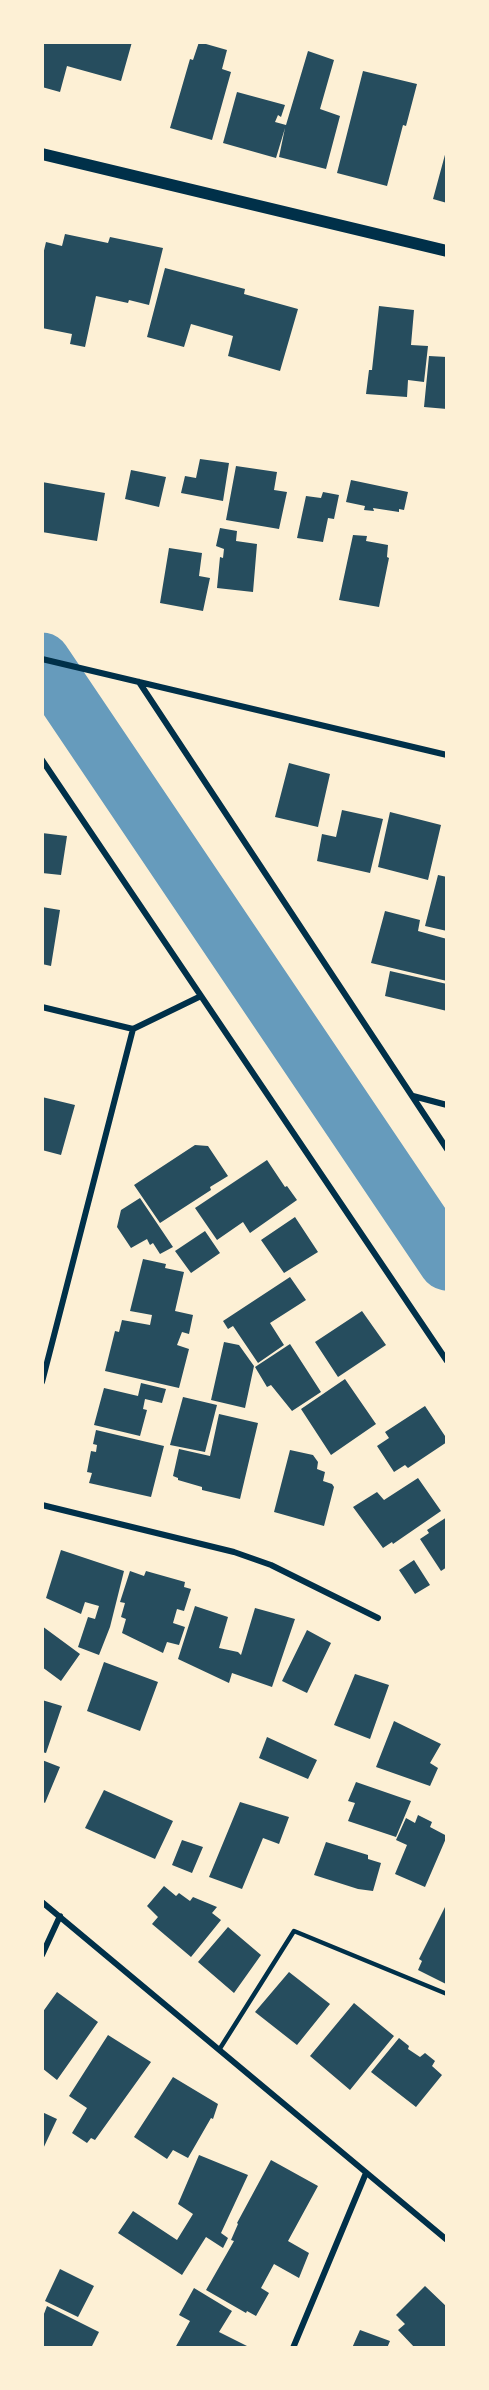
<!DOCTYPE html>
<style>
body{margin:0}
#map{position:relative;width:489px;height:2390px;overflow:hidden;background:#fdf0d5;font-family:"Roboto Condensed",sans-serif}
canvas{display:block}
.frame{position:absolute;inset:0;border:44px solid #fdf0d5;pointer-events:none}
</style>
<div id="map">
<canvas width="489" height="2390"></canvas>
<div class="frame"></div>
</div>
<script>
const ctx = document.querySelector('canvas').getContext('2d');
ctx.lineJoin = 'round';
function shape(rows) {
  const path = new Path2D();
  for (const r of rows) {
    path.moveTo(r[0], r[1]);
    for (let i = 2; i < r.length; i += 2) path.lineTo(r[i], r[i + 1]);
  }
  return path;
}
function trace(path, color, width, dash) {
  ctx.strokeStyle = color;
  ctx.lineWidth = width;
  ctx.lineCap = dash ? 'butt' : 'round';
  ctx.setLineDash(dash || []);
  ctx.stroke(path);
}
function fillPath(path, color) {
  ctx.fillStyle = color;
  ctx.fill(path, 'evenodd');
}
const river = shape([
 [42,661,447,1262]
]);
const building = shape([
 [42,42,132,42,121,81,67,66,60,92,42,87],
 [199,42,227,50,222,69,231,72,212,140,170,128,190,59,193,60],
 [308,51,334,60,320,109,340,116,326,169,279,157,285,128,276,158,223,143,237,92,285,105,281,117,278,115,275,122,286,125],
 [363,71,417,84,406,126,403,125,387,186,337,173],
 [446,151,447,151,447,203,433,199],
 [65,234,108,243,110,237,163,248,149,305,129,300,128,303,96,296,85,347,70,344,72,334,42,328,42,259,46,242,62,246],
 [165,268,245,289,244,294,298,309,280,371,228,356,233,336,191,324,184,347,147,337],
 [379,306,414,310,411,345,428,346,424,382,408,380,407,397,366,394,369,370,372,370],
 [429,356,447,357,447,409,424,407],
 [200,459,229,463,223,501,181,493,185,476,196,478],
 [236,466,277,472,274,490,287,492,279,529,226,520],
 [131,470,166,477,159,507,125,499],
 [351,480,408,492,404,510,399,509,399,512,373,508,374,511,364,510,365,506,346,502],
 [42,482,105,493,97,541,42,532],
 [323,492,339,495,334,519,328,518,323,542,297,538,306,496,321,498],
 [220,528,237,531,236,541,257,544,253,592,217,588,220,557,223,558,224,549,216,546],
 [353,535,367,536,366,541,388,545,387,557,389,558,379,607,339,600],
 [169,548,202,553,199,576,210,578,203,611,160,603],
 [289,763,330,774,318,827,275,817],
 [342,810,383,819,370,873,317,861,322,834,336,837],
 [390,812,441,825,428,880,378,867],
 [42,833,67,836,61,875,42,873],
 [438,875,447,877,447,931,425,926],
 [42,907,60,910,51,966,42,964],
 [385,911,420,920,418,931,447,939,447,981,371,963],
 [390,971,447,984,447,1011,385,996],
 [42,1097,75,1105,61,1155,42,1150],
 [195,1145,208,1146,228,1176,210,1187,211,1190,160,1223,134,1185],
 [267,1160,285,1187,287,1186,297,1200,250,1233,243,1222,217,1240,195,1208],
 [140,1198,173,1247,160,1254,153,1243,150,1245,147,1239,131,1248,117,1227,121,1210],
 [295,1217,318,1252,284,1273,261,1240],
 [205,1231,220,1253,191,1273,175,1251],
 [143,1259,166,1264,165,1268,184,1272,175,1311,193,1315,189,1334,182,1332,177,1345,189,1349,179,1388,105,1371,115,1331,119,1332,122,1320,150,1325,152,1315,130,1311],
 [290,1277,306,1300,270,1323,284,1345,258,1363,233,1326,228,1329,223,1321],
 [362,1311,386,1345,338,1377,315,1342],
 [224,1342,239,1345,254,1366,245,1408,211,1400],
 [290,1344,321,1392,292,1411,271,1385,267,1387,255,1367],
 [345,1379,376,1424,331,1455,301,1409],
 [141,1383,166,1389,162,1403,145,1399,143,1409,147,1410,140,1436,94,1425,104,1388,138,1396],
 [183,1397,217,1405,205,1452,170,1445],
 [425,1406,447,1439,447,1442,408,1468,405,1465,394,1472,377,1446,389,1438,385,1432],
 [219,1414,258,1423,240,1499,202,1490,202,1487,178,1480,178,1478,173,1476,179,1449,210,1456],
 [96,1430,164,1446,151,1497,89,1483,92,1473,87,1472,91,1451,96,1452,97,1445,93,1444],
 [290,1450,313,1455,318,1462,317,1469,325,1472,323,1481,332,1484,334,1487,324,1526,274,1512],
 [418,1478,441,1511,393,1544,392,1542,383,1548,353,1507,377,1492,384,1500],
 [447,1517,447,1567,441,1571,420,1539,429,1533,427,1530],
 [61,1550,124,1571,110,1627,99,1655,78,1647,88,1617,95,1619,99,1606,85,1602,81,1614,46,1598],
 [414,1560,430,1585,415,1594,399,1570],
 [130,1571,144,1576,146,1571,185,1582,184,1587,191,1589,184,1611,177,1609,173,1623,185,1627,179,1645,167,1642,163,1653,122,1633,126,1619,121,1617,125,1603,120,1602],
 [195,1606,228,1617,219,1648,238,1652,241,1655,255,1608,295,1619,272,1687,232,1673,229,1683,178,1659],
 [42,1626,80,1654,61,1681,42,1667],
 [307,1630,331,1643,307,1693,282,1681],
 [104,1662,158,1682,140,1731,87,1711],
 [355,1674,389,1685,370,1739,334,1725],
 [42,1700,62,1706,46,1753,42,1752],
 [394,1721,441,1744,430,1763,438,1768,430,1786,376,1767],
 [267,1737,317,1760,308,1779,259,1758],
 [42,1760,60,1767,45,1803,42,1801],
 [356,1782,411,1801,396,1837,348,1821,355,1803,348,1801],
 [104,1790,173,1821,155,1859,85,1828],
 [240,1802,289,1817,279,1844,263,1838,242,1889,209,1877],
 [418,1815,432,1822,430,1827,447,1836,425,1887,395,1874,407,1845,396,1840,406,1818,415,1823],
 [182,1840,203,1847,192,1873,172,1865],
 [326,1842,368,1855,368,1859,381,1863,373,1891,358,1889,314,1875],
 [164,1886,176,1896,179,1893,190,1901,193,1897,217,1907,212,1913,221,1920,191,1957,152,1924,158,1917,147,1906],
 [447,1903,447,1983,446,1984,418,1970,422,1961,419,1959],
 [228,1927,261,1955,234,1993,198,1962],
 [289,1972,330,2004,297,2045,255,2012],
 [57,1992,98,2022,57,2080,42,2068,42,2013],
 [354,2003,394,2036,350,2090,310,2056],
 [108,2035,151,2062,95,2140,91,2138,87,2143,72,2133,87,2108,69,2096],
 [399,2038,409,2046,408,2049,420,2057,425,2053,435,2061,432,2066,442,2075,416,2107,371,2072],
 [173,2077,218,2104,213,2119,211,2118,188,2158,173,2150,167,2159,134,2137],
 [42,2112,57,2119,42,2151],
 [199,2155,248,2175,221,2233,228,2238,223,2248,206,2237,182,2275,118,2233,133,2211,177,2240,193,2214,178,2204],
 [271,2160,318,2186,288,2241,309,2253,299,2278,274,2264,261,2288,269,2293,256,2316,247,2311,246,2313,206,2290,234,2241,231,2240,238,2224,237,2223],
 [60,2269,94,2286,78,2317,45,2301],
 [425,2286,447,2307,447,2348,415,2348,398,2330,405,2324,396,2315],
 [194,2288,232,2311,219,2332,251,2348,175,2348,190,2321,179,2315],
 [47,2306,99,2332,91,2348,42,2348,42,2319],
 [360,2330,390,2341,387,2348,352,2348]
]);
const service = shape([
 [219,2050,294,1931,447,1994]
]);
const minor = shape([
 [42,659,447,755],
 [139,682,447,1149],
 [42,760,447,1361],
 [42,1007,133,1029,201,996],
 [413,1096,447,1105],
 [42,1382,133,1029],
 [42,1505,234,1552,271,1565,378,1618],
 [42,1902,447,2240],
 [42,1955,60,1916],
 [293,2348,366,2173]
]);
const secondary = shape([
 [42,154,447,251]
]);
trace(river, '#669bbc', 57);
fillPath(building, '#264d5e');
trace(service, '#003049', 4.5);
trace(minor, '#003049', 6);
trace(secondary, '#003049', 12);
</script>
